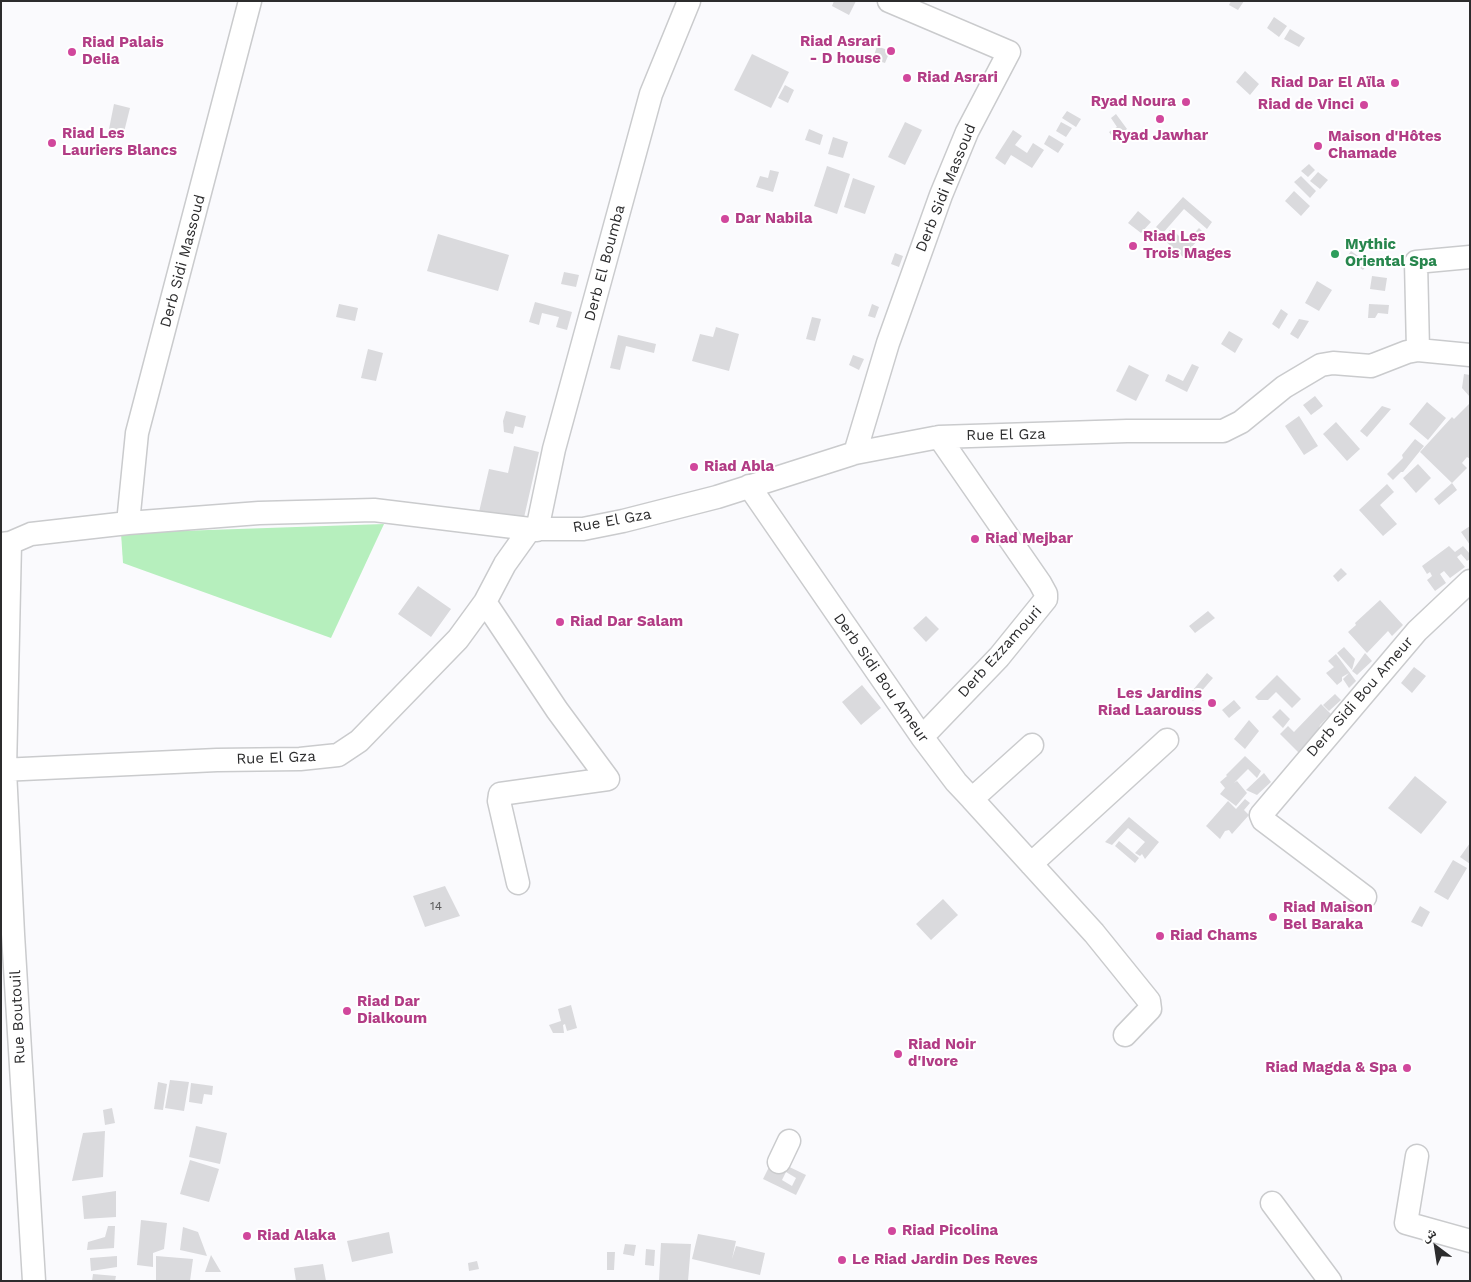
<!DOCTYPE html>
<meta charset="utf-8">
<style>
body{margin:0}
#map{position:relative;width:1471px;height:1282px;overflow:hidden;background:#fafafd;font-family:"Work Sans","Noto Naskh Arabic",sans-serif}
canvas{display:block}
.frame{position:absolute;inset:0;border:2px solid #2c2c2d;pointer-events:none}
.north{position:absolute;left:1411px;top:1222px;width:50px;height:50px;-webkit-text-stroke:4px #fff;paint-order:stroke;rotate:329deg;font-size:14px;font-weight:700;line-height:20px;text-align:center;color:#2c2c2d}
.north::after{content:'';display:block;margin:auto;width:18px;height:22px;background:#2c2c2d;clip-path:polygon(50% 0,100% 100%,50% 72%,0 100%)}
</style>
<div id="map">
<canvas width="1471" height="1282"></canvas>
<div class="frame"></div>
<div class="north">ش</div>
</div>
<script>
const ctx = document.querySelector('canvas').getContext('2d');
ctx.lineJoin = 'round';
function fillPath(path, color) {
  ctx.fillStyle = color;
  ctx.fill(path, 'evenodd');
}
function shape(rows) {
  const path = new Path2D();
  for (const r of rows) {
    path.moveTo(r[0], r[1]);
    for (let i = 2; i < r.length; i += 2) path.lineTo(r[i], r[i + 1]);
  }
  return path;
}
function trace(path, color, width, dash) {
  ctx.strokeStyle = color;
  ctx.lineWidth = width;
  ctx.lineCap = dash ? 'butt' : 'round';
  ctx.setLineDash(dash || []);
  ctx.stroke(path);
}
function drawText(font, color, halo, rows, align = 'center') {
  ctx.font = font + ' "Work Sans",sans-serif';
  ctx.lineWidth = 4;
  ctx.setLineDash([]);
  ctx.textBaseline = 'middle';
  ctx.strokeStyle = halo;
  ctx.fillStyle = color;
  for (const [text, x, y, turn = 0] of rows) {
    ctx.save();
    ctx.translate(x, y);
    ctx.rotate((+turn || 0) * Math.PI / 180);
    ctx.textAlign = isNaN(turn) ? turn : align;
    if (halo) ctx.strokeText(text, 0, 0);
    ctx.fillText(text, 0, 0);
    ctx.restore();
  }
}
const green = shape([
 [384,524,331,638,123,563,121,533]
]);
const building = shape([
 [834,1,856,1,849,15,832,6],
 [1231,1,1244,1,1238,10,1229,5],
 [1274,17,1287,26,1279,37,1267,28],
 [1290,29,1305,38,1299,47,1284,39],
 [877,46,890,51,885,63,873,59],
 [752,54,789,72,771,108,734,90],
 [1245,71,1259,84,1250,95,1236,82],
 [785,85,794,90,788,103,778,98],
 [114,104,130,108,124,132,109,129],
 [1067,111,1081,119,1076,127,1062,118],
 [1116,114,1127,129,1114,139,1109,132,1117,127,1111,118],
 [905,122,922,130,905,165,888,157],
 [1061,122,1072,128,1066,137,1056,131],
 [809,129,823,135,820,145,805,140],
 [1013,130,1022,136,1015,145,1027,153,1033,143,1044,150,1032,168,1011,155,1005,165,995,158],
 [1049,135,1064,144,1058,153,1044,144],
 [833,137,848,142,843,158,828,154],
 [1309,164,1315,170,1308,177,1301,171],
 [827,166,850,174,837,214,814,206],
 [770,170,779,172,773,192,756,187,760,176,768,178],
 [1318,172,1328,180,1320,189,1310,181],
 [1301,176,1316,191,1310,198,1294,182],
 [853,178,875,186,865,214,844,207],
 [1294,191,1310,206,1301,216,1285,201],
 [1183,197,1212,222,1207,229,1184,209,1163,233,1156,227],
 [1138,211,1151,222,1141,233,1128,223],
 [1199,228,1204,233,1183,257,1162,238,1171,229,1186,242],
 [438,234,509,255,498,291,427,271],
 [1351,251,1368,263,1363,270,1346,258],
 [895,253,903,256,899,267,891,264],
 [564,272,579,275,576,287,561,284],
 [1372,276,1387,278,1385,291,1370,289],
 [1317,281,1332,290,1319,311,1305,303],
 [535,302,572,312,567,330,556,327,559,317,542,313,539,325,529,322],
 [339,304,358,308,355,321,336,317],
 [872,304,879,307,875,318,868,316],
 [1369,304,1389,305,1388,314,1378,313,1375,318,1368,318],
 [1281,309,1288,314,1279,329,1272,324],
 [812,317,821,319,815,341,806,339],
 [1299,319,1309,321,1298,339,1290,334],
 [716,327,739,334,729,371,692,361,700,334,713,337],
 [1229,331,1243,339,1235,353,1221,344],
 [618,335,656,344,654,353,626,346,620,370,610,368],
 [368,349,383,353,376,381,361,378],
 [853,355,864,359,859,370,849,365],
 [1192,364,1199,367,1187,392,1165,381,1168,374,1183,381],
 [1129,365,1149,375,1136,401,1116,391],
 [1464,374,1470,375,1470,397,1462,388],
 [1315,396,1323,406,1311,415,1303,405],
 [1427,402,1446,418,1428,440,1409,424],
 [1470,403,1470,459,1467,457,1462,463,1467,468,1452,483,1420,452,1452,417,1454,419],
 [1382,406,1391,409,1367,437,1360,431],
 [506,411,526,416,523,428,515,426,513,434,504,432,503,421],
 [1299,416,1318,446,1304,455,1285,426],
 [1336,422,1360,449,1347,461,1323,434],
 [1415,439,1424,446,1403,472,1401,472,1393,480,1387,474,1403,458,1402,455],
 [514,446,539,452,523,522,479,512,489,469,508,473],
 [1418,464,1431,478,1416,493,1403,478],
 [1452,483,1457,490,1439,505,1434,499],
 [1387,484,1394,492,1380,505,1397,524,1383,536,1359,510],
 [1470,526,1470,545,1461,532],
 [1449,546,1455,552,1463,546,1470,554,1470,559,1467,561,1461,554,1457,557,1465,567,1450,578,1444,571,1440,574,1446,583,1435,591,1427,580,1432,576,1430,572,1427,574,1422,566],
 [1341,568,1347,574,1338,582,1333,576],
 [418,586,451,609,431,637,398,614],
 [1380,600,1403,625,1392,636,1388,631,1367,653,1348,632,1356,625,1355,623],
 [1208,611,1215,618,1195,633,1189,626],
 [926,616,939,629,926,642,913,628],
 [1344,647,1355,659,1352,670,1337,653],
 [1365,653,1372,661,1357,675,1352,671],
 [1336,654,1356,681,1349,688,1343,679,1349,673,1342,677,1342,681,1337,685,1326,673,1334,667,1328,661],
 [1414,667,1426,676,1412,693,1401,683],
 [1207,673,1213,678,1193,701,1188,696],
 [1277,675,1301,699,1292,708,1276,692,1268,700,1258,700,1255,697],
 [862,685,881,708,861,725,842,702],
 [1335,694,1341,700,1329,711,1323,705],
 [1234,700,1241,708,1229,718,1222,710],
 [1321,704,1331,714,1320,725,1318,733,1299,753,1280,734,1288,726,1294,732],
 [1280,709,1290,719,1283,728,1272,717],
 [1249,720,1259,731,1245,749,1234,739],
 [1245,756,1261,771,1257,778,1248,769,1234,783,1237,781,1247,793,1236,806,1220,794,1225,788,1220,782,1227,776,1232,781,1226,775],
 [1264,773,1271,782,1257,795,1246,790],
 [1415,776,1447,802,1421,834,1388,808],
 [1245,799,1250,803,1244,810,1249,815,1232,834,1229,830,1225,831,1220,839,1206,826,1228,801,1236,809],
 [1129,817,1159,842,1145,859,1142,854,1140,856,1135,853,1145,842,1128,828,1112,845,1105,842],
 [1119,841,1139,858,1135,863,1115,846],
 [1470,843,1470,864,1460,857],
 [1453,860,1467,868,1448,900,1434,892],
 [445,886,460,916,425,927,413,896],
 [943,899,958,915,931,940,916,924],
 [1420,906,1430,912,1422,927,1411,922],
 [571,1005,577,1028,567,1031,565,1024,563,1025,564,1033,553,1033,549,1025,561,1021,558,1009],
 [170,1080,189,1082,184,1111,165,1108],
 [158,1082,167,1084,163,1110,154,1109],
 [191,1083,213,1086,212,1095,204,1094,202,1104,189,1102],
 [112,1108,115,1123,105,1125,103,1110],
 [196,1126,227,1133,220,1164,189,1157],
 [105,1131,103,1177,72,1181,83,1133],
 [773,1159,806,1175,796,1195,763,1179],
 [786,1172,796,1178,792,1186,782,1180],
 [190,1160,219,1169,209,1202,180,1194],
 [116,1191,116,1217,84,1219,82,1196],
 [141,1220,167,1223,164,1249,153,1253,153,1267,137,1265],
 [108,1226,115,1226,114,1248,87,1250,88,1242,105,1237],
 [183,1227,198,1232,207,1256,180,1250],
 [389,1232,393,1253,352,1262,347,1241],
 [698,1234,736,1241,732,1259,736,1246,765,1253,760,1275,692,1259],
 [661,1243,691,1244,688,1281,659,1281],
 [625,1244,636,1245,634,1256,623,1254],
 [646,1249,655,1250,654,1266,645,1265],
 [607,1252,615,1252,614,1270,607,1270],
 [211,1255,221,1272,205,1272],
 [117,1256,117,1267,91,1271,90,1258],
 [156,1256,193,1259,190,1281,156,1281],
 [477,1261,479,1269,469,1271,468,1263],
 [323,1264,326,1281,296,1281,294,1268],
 [93,1274,116,1276,115,1281,92,1281]
]);
const minor = shape([
 [1418,350,1416,262,1470,257],
 [855,453,888,343,941,195,967,132,1009,52,889,1],
 [749,486,922,737,956,782,972,799,1032,745],
 [128,523,137,433,250,1],
 [537,530,554,449,651,94,689,1],
 [10,543,5,770,13,934,34,1281],
 [1,544,10,543,31,534,128,523,259,513,374,510,530,529,583,529,623,521,717,497,855,453,939,437,1127,431,1223,431,1241,422,1284,387,1321,365,1333,363,1371,366,1407,352,1418,350,1470,355],
 [485,602,557,710,608,779,500,794,499,801,518,883],
 [922,737,999,657,1046,599,1046,594,1040,583,939,437],
 [1,770,217,760,300,759,338,755,359,741,458,639,485,602,505,564,530,529],
 [972,799,1094,933,1149,1001,1150,1009,1125,1035],
 [1031,864,1167,740],
 [1365,897,1263,820,1261,815,1417,631,1470,581],
 [1417,1156,1406,1223,1470,1241],
 [779,1162,789,1141],
 [1272,1203,1330,1281]
]);
const markers = [
 [891,51,5,"#d1479c"],
 [72,52,5,"#d1479c"],
 [907,78,5,"#d1479c"],
 [1395,83,5,"#d1479c"],
 [1186,102,5,"#d1479c"],
 [1364,105,5,"#d1479c"],
 [1160,119,5,"#d1479c"],
 [52,143,5,"#d1479c"],
 [1318,146,5,"#d1479c"],
 [725,219,5,"#d1479c"],
 [1133,246,5,"#d1479c"],
 [1335,254,5,"#2e9e5b"],
 [694,467,5,"#d1479c"],
 [975,539,5,"#d1479c"],
 [560,622,5,"#d1479c"],
 [1212,703,5,"#d1479c"],
 [1273,917,5,"#d1479c"],
 [1160,936,5,"#d1479c"],
 [347,1011,5,"#d1479c"],
 [898,1054,5,"#d1479c"],
 [1407,1068,5,"#d1479c"],
 [892,1231,5,"#d1479c"],
 [247,1236,5,"#d1479c"],
 [842,1260,5,"#d1479c"]
];
const numberNames = [
 ["14",436,906]
];
const hotelNames = [
 ["Riad Asrari",881,42,"right"],
 ["- D house",881,59,"right"],
 ["Riad Palais",82,43],
 ["Delia",82,60],
 ["Riad Asrari",917,78],
 ["Riad Dar El Aïla",1385,83,"right"],
 ["Ryad Noura",1176,102,"right"],
 ["Riad de Vinci",1354,105,"right"],
 ["Riad Les",62,134],
 ["Lauriers Blancs",62,151],
 ["Ryad Jawhar",1160,136,"center"],
 ["Maison d'Hôtes",1328,137],
 ["Chamade",1328,154],
 ["Dar Nabila",735,219],
 ["Riad Les",1143,237],
 ["Trois Mages",1143,254],
 ["Riad Abla",704,467],
 ["Riad Mejbar",985,539],
 ["Riad Dar Salam",570,622],
 ["Les Jardins",1202,694,"right"],
 ["Riad Laarouss",1202,711,"right"],
 ["Riad Maison",1283,908],
 ["Bel Baraka",1283,925],
 ["Riad Chams",1170,936],
 ["Riad Dar",357,1002],
 ["Dialkoum",357,1019],
 ["Riad Noir",908,1045],
 ["d'Ivore",908,1062],
 ["Riad Magda & Spa",1397,1068,"right"],
 ["Riad Picolina",902,1231],
 ["Riad Alaka",257,1236],
 ["Le Riad Jardin Des Reves",852,1260]
];
const streetNames = [
 ["Derb Sidi Massoud",946,188,-68],
 ["Derb Sidi Massoud",183,261,-75],
 ["Derb El Boumba",605,263,-75],
 ["Rue El Gza",1006,435,-1],
 ["Rue El Gza",612,521,-10],
 ["Derb Ezzamouri",1000,652,-48],
 ["Derb Sidi Bou Ameur",881,678,55],
 ["Derb Sidi Bou Ameur",1360,697,-49],
 ["Rue El Gza",276,758,-2],
 ["Rue Boutouil",18,1017,-93]
];
const leisureNames = [
 ["Mythic",1345,245],
 ["Oriental Spa",1345,262]
];
fillPath(green, '#b6efbd');
fillPath(building, '#dadadd');
trace(minor, '#cacbcd', 25);
trace(minor, '#fff', 22);
for (const [x, y, r, color] of markers) {
  const dot = new Path2D();
  dot.arc(x, y, r, 0, 2 * Math.PI);
  ctx.fillStyle = color;
  ctx.fill(dot);
  trace(dot, '#fff', 2);
}
drawText('12px', '#585859', null, numberNames);
drawText('bold 15px', '#b23c85', '#fff', hotelNames, 'left');
drawText('15px', '#2c2c2d', '#fff', streetNames);
drawText('bold 15px', '#27864d', '#fff', leisureNames, 'left');
</script>
